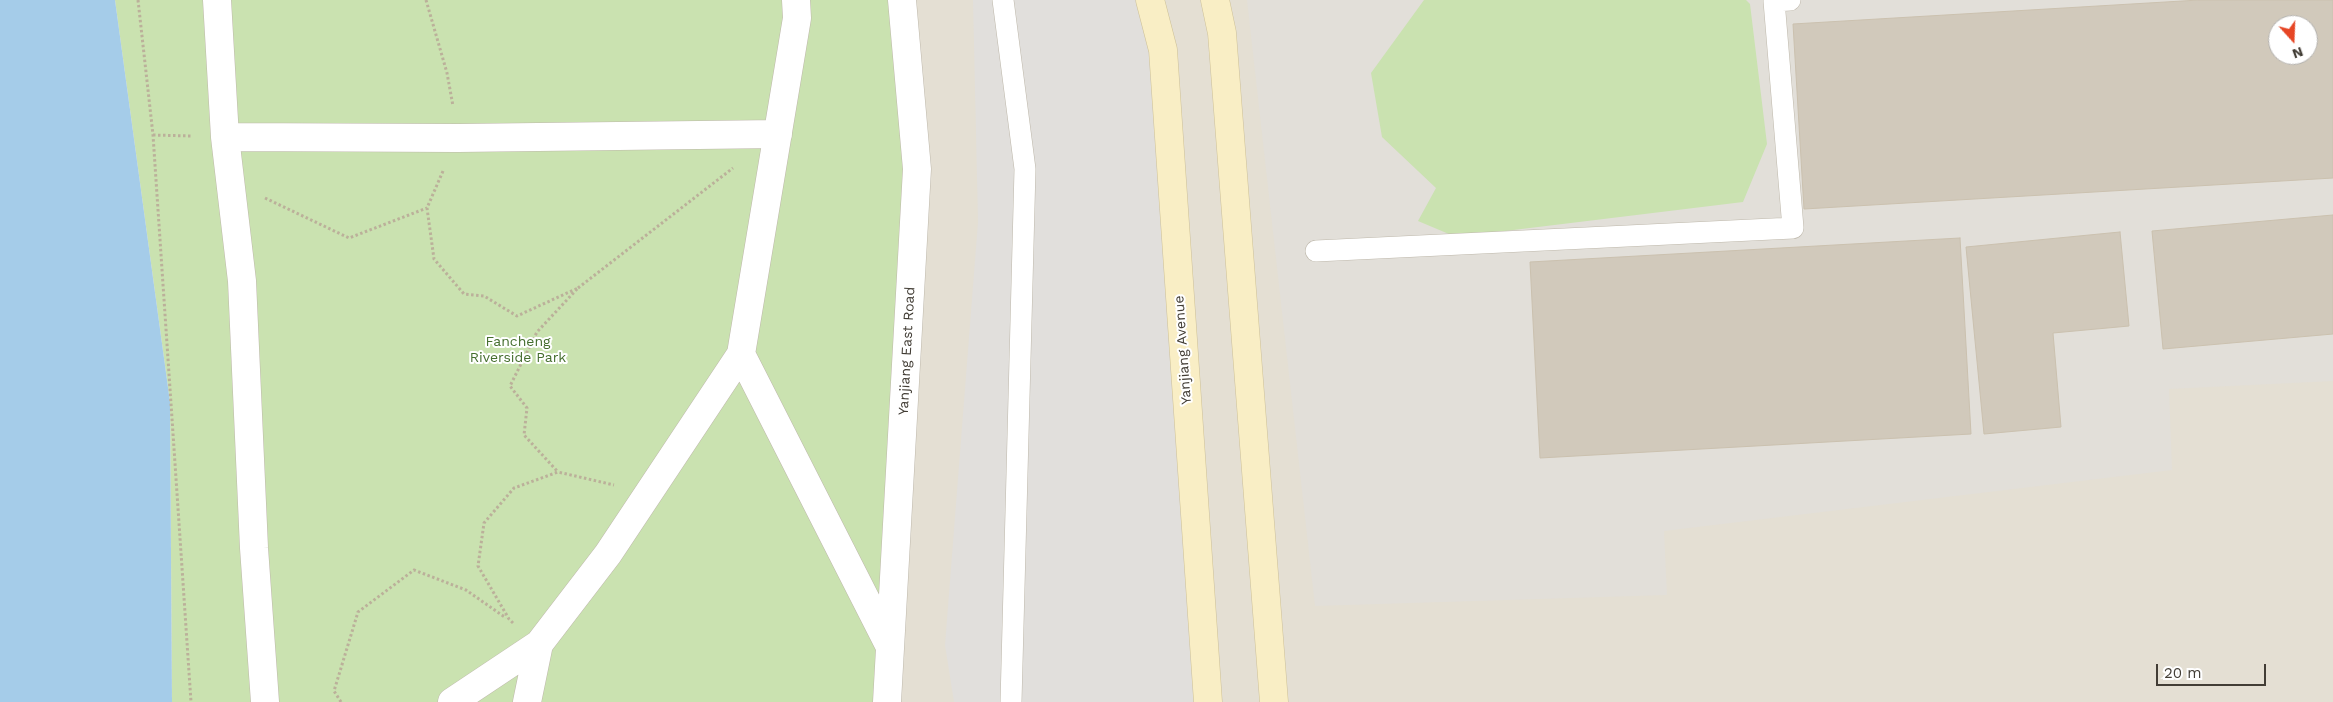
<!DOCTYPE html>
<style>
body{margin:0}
#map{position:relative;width:2333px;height:702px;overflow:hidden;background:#f0ede4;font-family:"Work Sans",sans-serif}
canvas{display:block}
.north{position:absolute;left:2268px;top:15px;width:50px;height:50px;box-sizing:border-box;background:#fff;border:1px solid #b3b1ae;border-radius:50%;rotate:160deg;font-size:14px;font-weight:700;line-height:20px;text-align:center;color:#423d35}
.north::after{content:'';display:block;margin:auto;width:18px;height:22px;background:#e64625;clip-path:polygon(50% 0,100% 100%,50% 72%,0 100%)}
.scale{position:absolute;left:2156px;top:664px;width:110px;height:22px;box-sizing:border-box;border:2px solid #423d35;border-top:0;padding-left:6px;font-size:15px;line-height:18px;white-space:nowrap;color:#423d35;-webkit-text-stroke:4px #fff;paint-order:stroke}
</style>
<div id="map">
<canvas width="2333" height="702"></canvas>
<div class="north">N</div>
<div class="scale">20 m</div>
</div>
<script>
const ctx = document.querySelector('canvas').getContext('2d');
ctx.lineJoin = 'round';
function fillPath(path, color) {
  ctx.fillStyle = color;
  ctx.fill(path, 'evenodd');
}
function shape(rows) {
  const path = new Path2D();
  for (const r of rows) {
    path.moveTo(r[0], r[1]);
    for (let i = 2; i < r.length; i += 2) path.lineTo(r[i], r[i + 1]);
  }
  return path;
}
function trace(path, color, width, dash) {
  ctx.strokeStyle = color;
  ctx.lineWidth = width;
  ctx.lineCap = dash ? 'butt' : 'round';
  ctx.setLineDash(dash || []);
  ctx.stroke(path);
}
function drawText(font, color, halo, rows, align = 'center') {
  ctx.font = font + ' "Work Sans",sans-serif';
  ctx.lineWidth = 4;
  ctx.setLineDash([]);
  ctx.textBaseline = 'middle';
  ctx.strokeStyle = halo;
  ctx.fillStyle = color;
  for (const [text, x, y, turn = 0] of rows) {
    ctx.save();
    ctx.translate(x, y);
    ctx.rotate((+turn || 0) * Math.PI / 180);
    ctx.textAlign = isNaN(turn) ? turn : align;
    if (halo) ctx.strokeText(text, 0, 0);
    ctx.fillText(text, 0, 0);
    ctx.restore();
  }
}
const residential = shape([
 [902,0,2333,0,2333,702,887,702],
 [2278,25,2308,25,2308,55,2278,55]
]);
const industrial = shape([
 [1247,0,2333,0,2333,381,2169,389,2172,470,1664,531,1667,595,1315,606],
 [2278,25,2308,25,2308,55,2278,55]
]);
const green = shape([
 [115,0,902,0,917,169,887,702,172,702,170,402],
 [1424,0,1746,0,1750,4,1767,144,1743,202,1456,237,1418,221,1436,188,1382,137,1371,73]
]);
const parking = shape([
 [973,0,1150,0,1208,702,954,702,945,645,978,222]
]);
const water = shape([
 [0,0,115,0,170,402,172,702,0,702]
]);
const building = shape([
 [2199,0,2333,0,2333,178,1804,209,1793,24,2199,0],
 [2278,25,2308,25,2308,55,2278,55,2278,25],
 [2333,215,2333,334,2163,349,2152,231,2333,215],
 [2120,232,2129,326,2053,333,2061,427,1984,434,1966,247,2120,232],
 [1960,238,1971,434,1540,458,1530,262,1960,238]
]);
const path = shape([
 [138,0,153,135,191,702],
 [426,0,447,73,453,106],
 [153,135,192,136],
 [443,171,427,208,434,259,464,294,484,296,517,316,578,288,537,332,510,386,527,408,524,435,558,472],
 [265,198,349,238,427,208],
 [578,288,733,168],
 [513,623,509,619,478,566,484,523,514,488,558,472,614,485],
 [341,702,334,691,358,612,414,570,466,590,506,618]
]);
const lane = shape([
 [1003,0,1025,169,1011,702],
 [1316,251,1793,228,1774,1,1790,0]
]);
const street = shape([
 [217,0,225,137,242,281,254,548,265,702],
 [225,137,458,138,778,134],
 [741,354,889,645],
 [452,702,539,644],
 [527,702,539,644,608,554,741,354,797,18,796,0],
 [887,702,917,169,902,0]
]);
const secondary = shape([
 [1150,0,1163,50,1208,702],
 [1215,0,1222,33,1274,702]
]);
const parkNames = [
 ["Fancheng",518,342],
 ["Riverside Park",518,358]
];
const streetNames = [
 ["Yanjiang Avenue",1183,350,-94],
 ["Yanjiang East Road",907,351,-87]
];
fillPath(residential, '#e4dfd3');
fillPath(industrial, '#e2dfd9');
fillPath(green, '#cae2b0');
fillPath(parking, '#e1dfdc');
fillPath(water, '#a5cce9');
fillPath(building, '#d1c9bb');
trace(building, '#cbc1af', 1);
trace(lane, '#beb8ab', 22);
trace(street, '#beb8ab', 29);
trace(secondary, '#cdc097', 29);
trace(path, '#bbb09a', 3, [2.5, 2.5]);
trace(lane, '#fff', 21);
trace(street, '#fff', 28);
trace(secondary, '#f9eec5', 28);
drawText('14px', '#456e2e', '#fff', parkNames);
drawText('14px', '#423d35', '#fff', streetNames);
</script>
